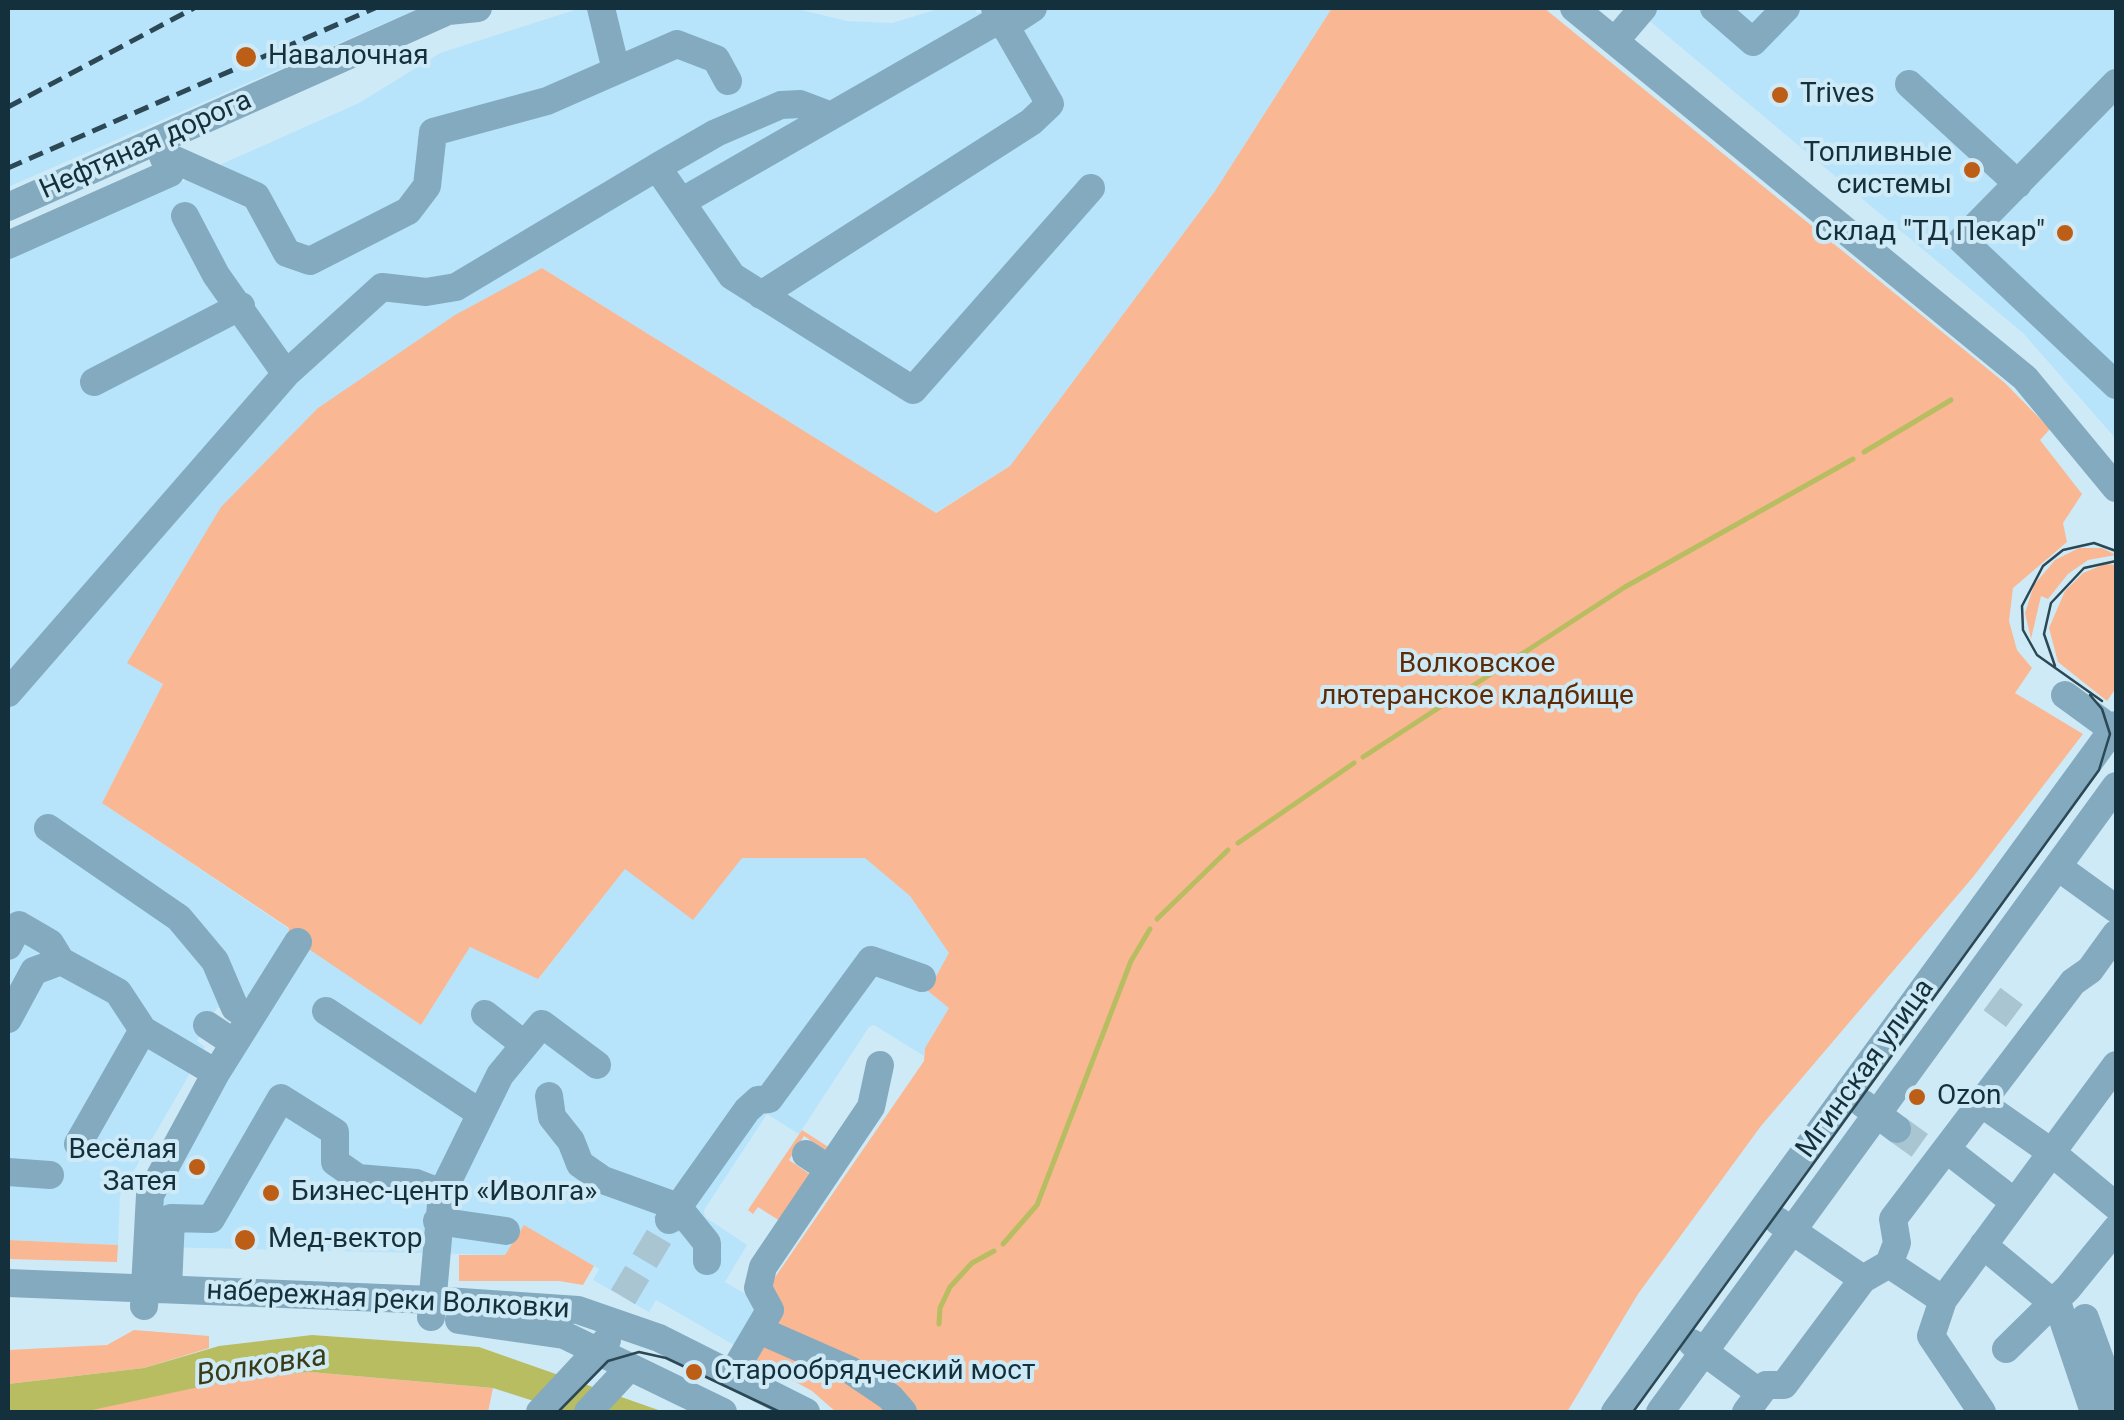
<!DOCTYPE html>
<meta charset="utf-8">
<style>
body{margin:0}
#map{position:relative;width:2124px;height:1420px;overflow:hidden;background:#cfeaf7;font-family:Roboto,sans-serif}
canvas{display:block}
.frame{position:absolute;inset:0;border:10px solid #14303d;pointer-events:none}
</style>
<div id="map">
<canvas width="2124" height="1420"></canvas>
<div class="frame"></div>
</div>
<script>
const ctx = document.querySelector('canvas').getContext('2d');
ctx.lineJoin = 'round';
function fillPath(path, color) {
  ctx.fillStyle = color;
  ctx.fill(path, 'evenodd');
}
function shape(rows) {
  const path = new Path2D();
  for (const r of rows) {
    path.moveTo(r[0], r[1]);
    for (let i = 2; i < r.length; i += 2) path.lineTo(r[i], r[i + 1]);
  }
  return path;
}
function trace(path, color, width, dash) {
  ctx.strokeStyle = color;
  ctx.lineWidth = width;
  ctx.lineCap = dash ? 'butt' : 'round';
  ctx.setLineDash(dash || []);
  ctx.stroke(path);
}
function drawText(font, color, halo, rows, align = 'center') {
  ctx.font = font + ' Roboto,sans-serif';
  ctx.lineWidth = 8;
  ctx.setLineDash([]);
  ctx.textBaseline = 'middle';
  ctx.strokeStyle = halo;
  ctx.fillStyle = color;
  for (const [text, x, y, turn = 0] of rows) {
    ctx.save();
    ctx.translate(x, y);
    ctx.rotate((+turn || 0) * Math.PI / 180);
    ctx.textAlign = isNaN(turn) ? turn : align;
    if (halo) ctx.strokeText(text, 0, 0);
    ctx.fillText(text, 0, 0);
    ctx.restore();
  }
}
const built = shape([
 [8,8,420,8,8,187],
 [581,8,793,8,847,21,892,23,941,8,975,8,977,13,991,8,1332,8,1215,191,1010,466,935,513,542,268,128,663,163,684,102,803,289,929,287,933,421,1025,470,947,539,978,625,869,742,858,865,857,910,896,950,953,949,1008,925,1048,924,1056,874,1025,869,1027,799,1134,767,1114,704,1210,705,1217,747,1245,725,1282,759,1302,734,1345,656,1300,649,1312,593,1280,599,1269,524,1226,505,1255,158,1247,160,1207,169,1178,248,996,235,1008,217,1008,197,1041,205,1047,120,1195,118,1245,8,1240,8,259,359,103,440,53],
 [1634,8,2116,8,2116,439,2023,333]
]);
const green = shape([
 [1332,8,1544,8,2005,383,2050,429,2040,440,2082,494,2063,523,2067,542,2013,588,2009,621,2017,650,2032,668,2015,693,2083,734,1973,877,1761,1126,1638,1294,1567,1412,836,1412,812,1391,754,1359,769,1286,924,1061,925,1048,949,1008,928,991,949,953,910,896,865,858,742,858,693,920,625,869,538,979,470,947,421,1025,288,935,289,928,102,803,163,684,127,663,221,507,318,408,455,315,542,268,936,513,1010,466,1215,191],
 [2079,548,2102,548,2116,555,2088,560,2068,574,2048,599,2041,596,2031,639,2025,613,2034,585,2055,560],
 [2105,564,2116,565,2116,688,2107,701,2058,662,2049,628,2065,591,2083,573],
 [802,1130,833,1150,831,1154,804,1136,789,1160,811,1175,780,1221,758,1207,753,1214,748,1210],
 [524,1225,594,1266,583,1285,559,1281,459,1281,459,1255,505,1255],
 [8,1240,118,1245,117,1262,8,1259],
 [134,1330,209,1336,209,1348,144,1368,8,1384,8,1350,107,1345],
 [310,1372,493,1388,488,1412,76,1412,241,1378]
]);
const water = shape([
 [312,1335,479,1347,664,1412,568,1412,493,1388,310,1372,241,1378,83,1412,8,1412,8,1384,144,1368,219,1346]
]);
const stream = shape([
 [1864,452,1951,400],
 [1363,757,1625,587,1853,459],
 [1238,843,1354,763],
 [1157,919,1228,850],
 [1003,1244,1037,1205,1131,961,1150,929],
 [939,1324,940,1308,950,1287,972,1263,994,1251]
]);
const minorTunnel = shape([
 [1992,999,2020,1020],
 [1897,1129,1925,1149],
 [623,1297,669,1220]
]);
const minor = shape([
 [601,8,616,70],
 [1574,8,2025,378,2116,488],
 [1714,8,1753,42,1786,8],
 [1004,27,1033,8],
 [1615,41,1643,8],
 [2116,83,1962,240,2116,385],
 [1909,84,2018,184],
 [829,115,800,104,781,105,716,133,657,167,732,276,913,390,1091,188],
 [164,155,256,196,287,253,310,261,408,211,427,186,433,132,547,101,677,44,716,59,728,81],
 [681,202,1000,19],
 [8,207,448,11,478,8],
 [8,245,170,173,158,144],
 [761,295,1031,122,1050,104,995,8],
 [286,374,382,287,426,292,456,287,657,167],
 [94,382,241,306],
 [8,693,286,374,216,275,185,216],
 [2065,695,2113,730],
 [48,828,179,918,215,961,235,1008,250,1017],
 [2058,867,2116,909],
 [8,946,19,925,50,943,61,961,118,992,143,1030,216,1073],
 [326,1011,480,1113],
 [485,1014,525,1045],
 [8,1019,34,971,61,961],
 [207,1025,234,1043],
 [549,1096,552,1117,571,1141,580,1164,603,1180,678,1207,707,1243,707,1261],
 [1862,1103,1897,1129],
 [1981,1103,2051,1152,2116,1206],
 [78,1144,143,1030],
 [1946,1149,2013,1201],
 [806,1154,829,1169],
 [8,1172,50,1175],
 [669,1220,747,1110,758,1100,769,1099,871,960,922,978],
 [437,1221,506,1231],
 [1778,1221,1863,1279,1889,1264,1897,1243,1893,1219,2073,982,2090,970,2116,934],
 [1983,1245,2059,1308,2094,1412],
 [1889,1264,1943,1300],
 [8,1283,432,1300,578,1310,659,1338,806,1412],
 [168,1289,171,1218,211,1219,281,1098,335,1132,335,1162,358,1178,416,1183,442,1193],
 [144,1306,150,1195,216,1073,298,942],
 [431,1317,442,1193,500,1075,542,1024,597,1065],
 [2085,1318,2114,1398],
 [459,1320,564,1335,723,1412],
 [759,1330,850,1370,890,1397,903,1412],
 [1692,1343,1760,1393],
 [2006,1349,2068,1288,2116,1229],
 [733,1373,770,1310,758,1288,763,1267,871,1107,880,1065],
 [540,1412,607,1340],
 [588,1412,628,1369],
 [1615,1412,2116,725],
 [1660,1412,2116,786],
 [1746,1412,1766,1385,1784,1385,1863,1279],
 [1982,1412,1931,1336,1943,1300,2116,1065]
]);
const tram = shape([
 [2055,666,2044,634,2051,603,2084,568,2116,561],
 [2102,701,2037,655,2023,630,2022,606,2043,566,2063,550,2094,543,2116,551],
 [558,1412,608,1361,639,1352,666,1358,780,1412],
 [1633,1412,2099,770,2110,734,2102,709,2090,695]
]);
const rail = shape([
 [8,107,194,8],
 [8,168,375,8]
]);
const markers = [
 [246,57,12,"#bd5e17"],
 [1780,95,10,"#bd5e17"],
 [1972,170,10,"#bd5e17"],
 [2065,233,10,"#bd5e17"],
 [1917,1097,10,"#bd5e17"],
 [197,1167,10,"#bd5e17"],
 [271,1193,10,"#bd5e17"],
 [245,1240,12,"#bd5e17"],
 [694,1372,10,"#bd5e17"]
];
const poiNames = [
 ["Навалочная",268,57],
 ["Trives",1800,95],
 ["Топливные",1952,154,"right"],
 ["системы",1952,186,"right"],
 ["Склад \"ТД Пекар\"",2045,233,"right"],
 ["Ozon",1937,1097],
 ["Весёлая",177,1151,"right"],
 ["Затея",177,1183,"right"],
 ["Бизнес-центр «Иволга»",291,1193],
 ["Мед-вектор",268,1240],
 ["Старообрядческий мост",714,1372]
];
const streetNames = [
 ["Нефтяная дорога",146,146,-24],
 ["Мгинская улица",1866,1069,-54],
 ["набережная реки Волковки",388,1301,3]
];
const parkNames = [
 ["Волковское",1477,665],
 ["лютеранское кладбище",1477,697]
];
const waterNames = [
 ["Волковка",262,1367,-9]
];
fillPath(built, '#b7e4fb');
fillPath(green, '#f9b893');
fillPath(water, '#b9bd62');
trace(stream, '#b9bd62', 5);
trace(minorTunnel, '#aac5d2', 28, [28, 14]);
trace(minor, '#83aabe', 28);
trace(tram, '#2c4855', 2.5);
trace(rail, '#2c4855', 5, [15, 8]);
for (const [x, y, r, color] of markers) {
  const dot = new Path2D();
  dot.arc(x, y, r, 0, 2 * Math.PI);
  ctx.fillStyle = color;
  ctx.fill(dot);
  trace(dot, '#cfeaf7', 4);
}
drawText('28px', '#14303d', '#cfeaf7', poiNames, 'left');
drawText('28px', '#14303d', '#cfeaf7', streetNames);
drawText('28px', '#5d2b06', '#cfeaf7', parkNames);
drawText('italic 30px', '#3b3c15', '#cfeaf7', waterNames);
</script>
